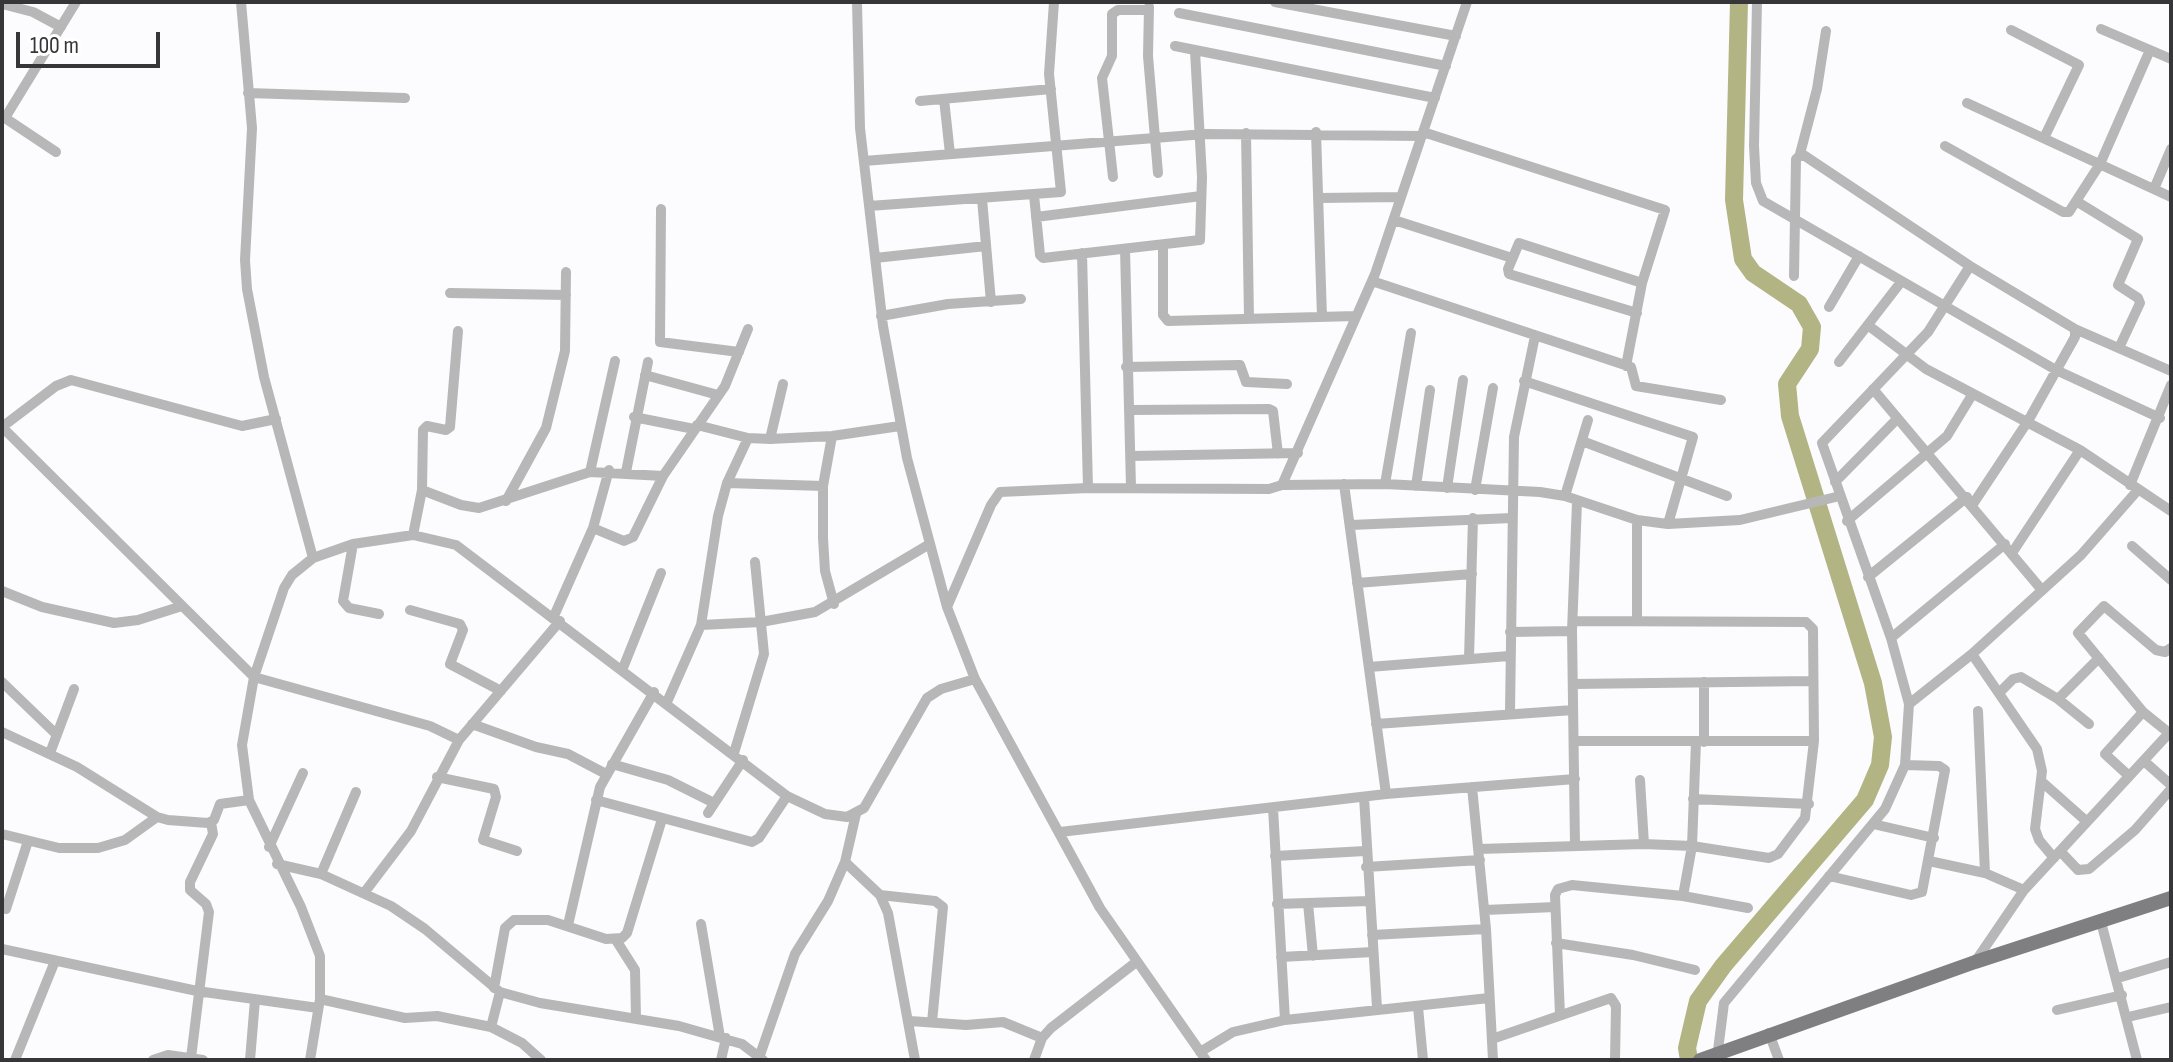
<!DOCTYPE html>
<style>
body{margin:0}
#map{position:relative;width:2173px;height:1062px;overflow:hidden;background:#fcfbfe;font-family:"Sofia Sans Condensed",sans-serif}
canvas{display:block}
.frame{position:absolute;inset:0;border:4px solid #363537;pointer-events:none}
.scale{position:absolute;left:16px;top:32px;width:144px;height:36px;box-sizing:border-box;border:4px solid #363537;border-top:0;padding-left:10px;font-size:24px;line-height:28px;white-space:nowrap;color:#363537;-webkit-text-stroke:6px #fff;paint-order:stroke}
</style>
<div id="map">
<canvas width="2173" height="1062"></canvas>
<div class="frame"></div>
<div class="scale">100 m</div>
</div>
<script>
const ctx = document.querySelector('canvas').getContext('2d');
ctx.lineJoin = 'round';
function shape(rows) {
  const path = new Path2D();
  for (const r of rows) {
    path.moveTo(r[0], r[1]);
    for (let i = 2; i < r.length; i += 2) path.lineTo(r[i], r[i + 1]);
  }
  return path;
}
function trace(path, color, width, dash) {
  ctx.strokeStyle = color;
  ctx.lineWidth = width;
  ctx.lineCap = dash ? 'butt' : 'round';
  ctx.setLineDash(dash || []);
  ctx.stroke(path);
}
const river = shape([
 [1689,1060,1687,1048,1698,1001,1723,966,1865,800,1880,765,1883,737,1873,683,1790,416,1787,384,1810,349,1812,327,1799,304,1753,273,1743,259,1734,200,1739,2]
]);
const minor = shape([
 [241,2,252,128,245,260,247,289,264,377,313,558],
 [857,2,860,128,883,326,907,458,947,607,975,679,1100,908,1206,1060],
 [1275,2,1456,36],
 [1757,2,1754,146,1756,183,1763,201,2056,370,2160,418],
 [2,4,33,12,61,27],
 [1149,7,1148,56,1158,173],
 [1179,13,1446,66],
 [2101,29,2171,59],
 [2011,30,2079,65,2044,138],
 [1175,46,1435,98],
 [248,93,405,98],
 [944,99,950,154],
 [920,101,1051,89],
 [1967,103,2171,197],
 [2,116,56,152],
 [5,118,76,2],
 [1316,132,1322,317],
 [1423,132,1665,210,1642,283,1626,366],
 [1246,133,1249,319],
 [1945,146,2063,212,2069,212,2100,164,2150,50],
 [1800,154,1817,89,1826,31],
 [864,161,1205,134,1422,136],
 [1113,177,1102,78,1112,56,1112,14,1118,10,1149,10],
 [2154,189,2171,149],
 [1034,195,1040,255,1043,258,1200,240,1202,177,1195,51],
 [1318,198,1401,197],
 [982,199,991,302],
 [2076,201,2138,239,2118,285,2138,298,2140,303,2119,348],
 [869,206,1061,192,1049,74,1054,2],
 [661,209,660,342,739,352],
 [1036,217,1201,196],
 [1394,220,1512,258],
 [1163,245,1163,315,1168,321,1356,316],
 [1125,249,1131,487],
 [1082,253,1088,488],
 [875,258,986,246],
 [1794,276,1796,159,1802,154,1970,266,2075,329,2075,337,2028,421,1973,504],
 [1372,281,1631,367,1636,386,1721,400],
 [450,293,566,295],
 [1829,307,1859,256],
 [1637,313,1509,274,1508,269,1519,243,1642,283],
 [881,316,948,304,1021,299],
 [1869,326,1926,369,2080,450,2171,511],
 [2075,329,2171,371],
 [1839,362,1901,282],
 [1126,367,1240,365,1246,382,1287,384],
 [645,375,718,395],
 [1524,381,1693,437,1668,524],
 [1873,389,2041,589],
 [1131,410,1269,409,1273,411,1278,454],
 [634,417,694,429],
 [276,419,242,426,71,380,56,386,2,427,254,677,430,726,459,740],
 [697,425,748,438,770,439,832,436,900,426],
 [832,436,823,486,823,538,825,571,834,604],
 [770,439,783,384],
 [1582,441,1727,496],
 [1131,456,1298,453],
 [590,472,615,361],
 [626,472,648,362],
 [1835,482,1897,419],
 [727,483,823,486],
 [1344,484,1386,794],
 [1385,484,1411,333],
 [1282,485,1385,484,1540,492,1565,496,1637,520,1668,524,1740,520,1840,496],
 [2130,485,2171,385],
 [1416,486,1430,390],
 [1447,488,1463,380],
 [422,490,461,505,479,508,590,472,663,476],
 [1475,490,1493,388],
 [1565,496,1588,420],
 [506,501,546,428,565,351,566,272],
 [1637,520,1637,621],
 [1847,521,1947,436,1972,395],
 [1351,525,1512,518],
 [593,528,624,541,633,537,663,476,725,386,748,329],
 [413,535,422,490,423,430,427,426,446,430,450,427,458,331],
 [353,544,343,601,349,608,379,614],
 [2132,546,2171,580],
 [2012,553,2080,450],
 [1868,577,1967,497],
 [1357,583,1472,574],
 [2,591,42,607,114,623,138,620,182,606],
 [947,607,991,505,1000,492,1088,488,1269,489,1282,485,1375,274,1467,2],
 [410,610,460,624,463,630,450,664,501,691],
 [554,616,593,528,609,470],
 [701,625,761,622,815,612,928,545],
 [1510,632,1572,631],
 [1891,638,2005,544],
 [1972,654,2037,749,2042,771,2035,829,2039,840,2054,858],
 [1469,658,1473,518],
 [1369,667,1509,656],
 [623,668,661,573],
 [2,682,57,735],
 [1704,682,1704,742],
 [1573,684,1813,681],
 [2000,692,2013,679,2021,677,2058,699,2089,724],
 [2058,699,2099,658],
 [667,702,701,625,718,516,727,483,748,438],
 [1909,704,1972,654,2081,555,2137,491],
 [1978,711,1985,873],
 [1510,712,1514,437,1535,336],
 [472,724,536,747,568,754,606,774],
 [1376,724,1573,710],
 [2,732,77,767,157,817,168,820,208,823,214,820,220,804,249,800],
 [2169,733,2143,712,2078,633,2104,606,2156,650,2165,652,2171,648],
 [1575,741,1814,741],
 [50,753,74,689],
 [734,753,764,654,755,562],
 [2144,761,2171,785],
 [612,764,668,780,714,803],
 [2129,776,2105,754,2143,712],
 [437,777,494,789,496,797,483,840,517,851],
 [1640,780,1644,844],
 [2041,781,2085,820],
 [1472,787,1486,929,1493,1060],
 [1364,797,1377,1008],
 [1693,799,1809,804],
 [596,800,752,842,759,838,787,796],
 [1273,808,1285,1020],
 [708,813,743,760],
 [1873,824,1934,838],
 [1060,832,1386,794,1575,779],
 [2,834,59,848,98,848,125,840,157,817],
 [1575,845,1572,631,1577,502],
 [269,847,303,773],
 [1479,849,1644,844,1692,846,1769,858,1778,854,1805,818,1814,741,1813,629,1806,622,1573,621],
 [2060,851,2078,870,2089,869,2135,830,2171,789],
 [1275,856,1365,851],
 [1929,861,1985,873,2024,890],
 [845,862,880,895,888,913,915,1060],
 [277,864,321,874,391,906,425,929,500,992,540,1003,679,1026,742,1044,763,1060],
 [1366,867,1480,860],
 [321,874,356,792],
 [1829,876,1911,895,1922,892,1945,770,1939,766,1905,765],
 [364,893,411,831,459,740,560,621],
 [880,895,935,901,943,907,932,1022],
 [1683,896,1692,846,1696,742],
 [1308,903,1313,956],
 [1277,904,1369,901],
 [6,909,28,841],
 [1485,910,1555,907],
 [2101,922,2137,1060],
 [701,924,720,1037],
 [568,925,600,787,654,692],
 [1372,935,1486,929],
 [616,940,635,970,636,1018],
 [1556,943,1633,955,1695,970],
 [2,949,197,991,318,1008],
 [1281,957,1373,952],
 [1975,962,2024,890,2171,731],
 [2118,978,2171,962],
 [494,988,505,928,514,920,548,920,606,939,622,938,627,933,662,819],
 [320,999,405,1018,437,1016,491,1027,522,1043,541,1060],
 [1418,1007,1423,1060],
 [2057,1010,2122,995],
 [1560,1015,1555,895,1558,889,1572,885,1683,896,1748,908],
 [2128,1017,2171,1007],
 [910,1021,966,1025,1003,1022,1042,1038],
 [491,1027,500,992],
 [1769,1033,1779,1060],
 [1492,1039,1611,998,1616,1006,1615,1060],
 [1200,1052,1233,1032,1285,1020,1489,998],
 [760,1055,795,954,828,901,845,862,856,814],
 [191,1058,209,912,206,904,190,890,190,882,213,834,211,822],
 [1717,1058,1724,1003,1885,809,1905,765,1909,704,1891,638,1822,443,1928,332,1970,266],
 [15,1060,55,961],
 [153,1060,168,1055,203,1060],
 [250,1060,255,1000],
 [310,1060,320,999,320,956,301,907,249,800,242,745,254,677,284,588,292,575,313,558,353,544,413,535,456,545,787,796,825,814,847,817,864,808,927,698,941,689,975,679],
 [721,1060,726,1038],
 [1034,1060,1042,1038,1051,1028,1135,963]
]);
const major = shape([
 [1700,1060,1975,962,2171,898]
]);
trace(river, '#b2b483', 18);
trace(minor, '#b8b7b8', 10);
trace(major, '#7f7e81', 14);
</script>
